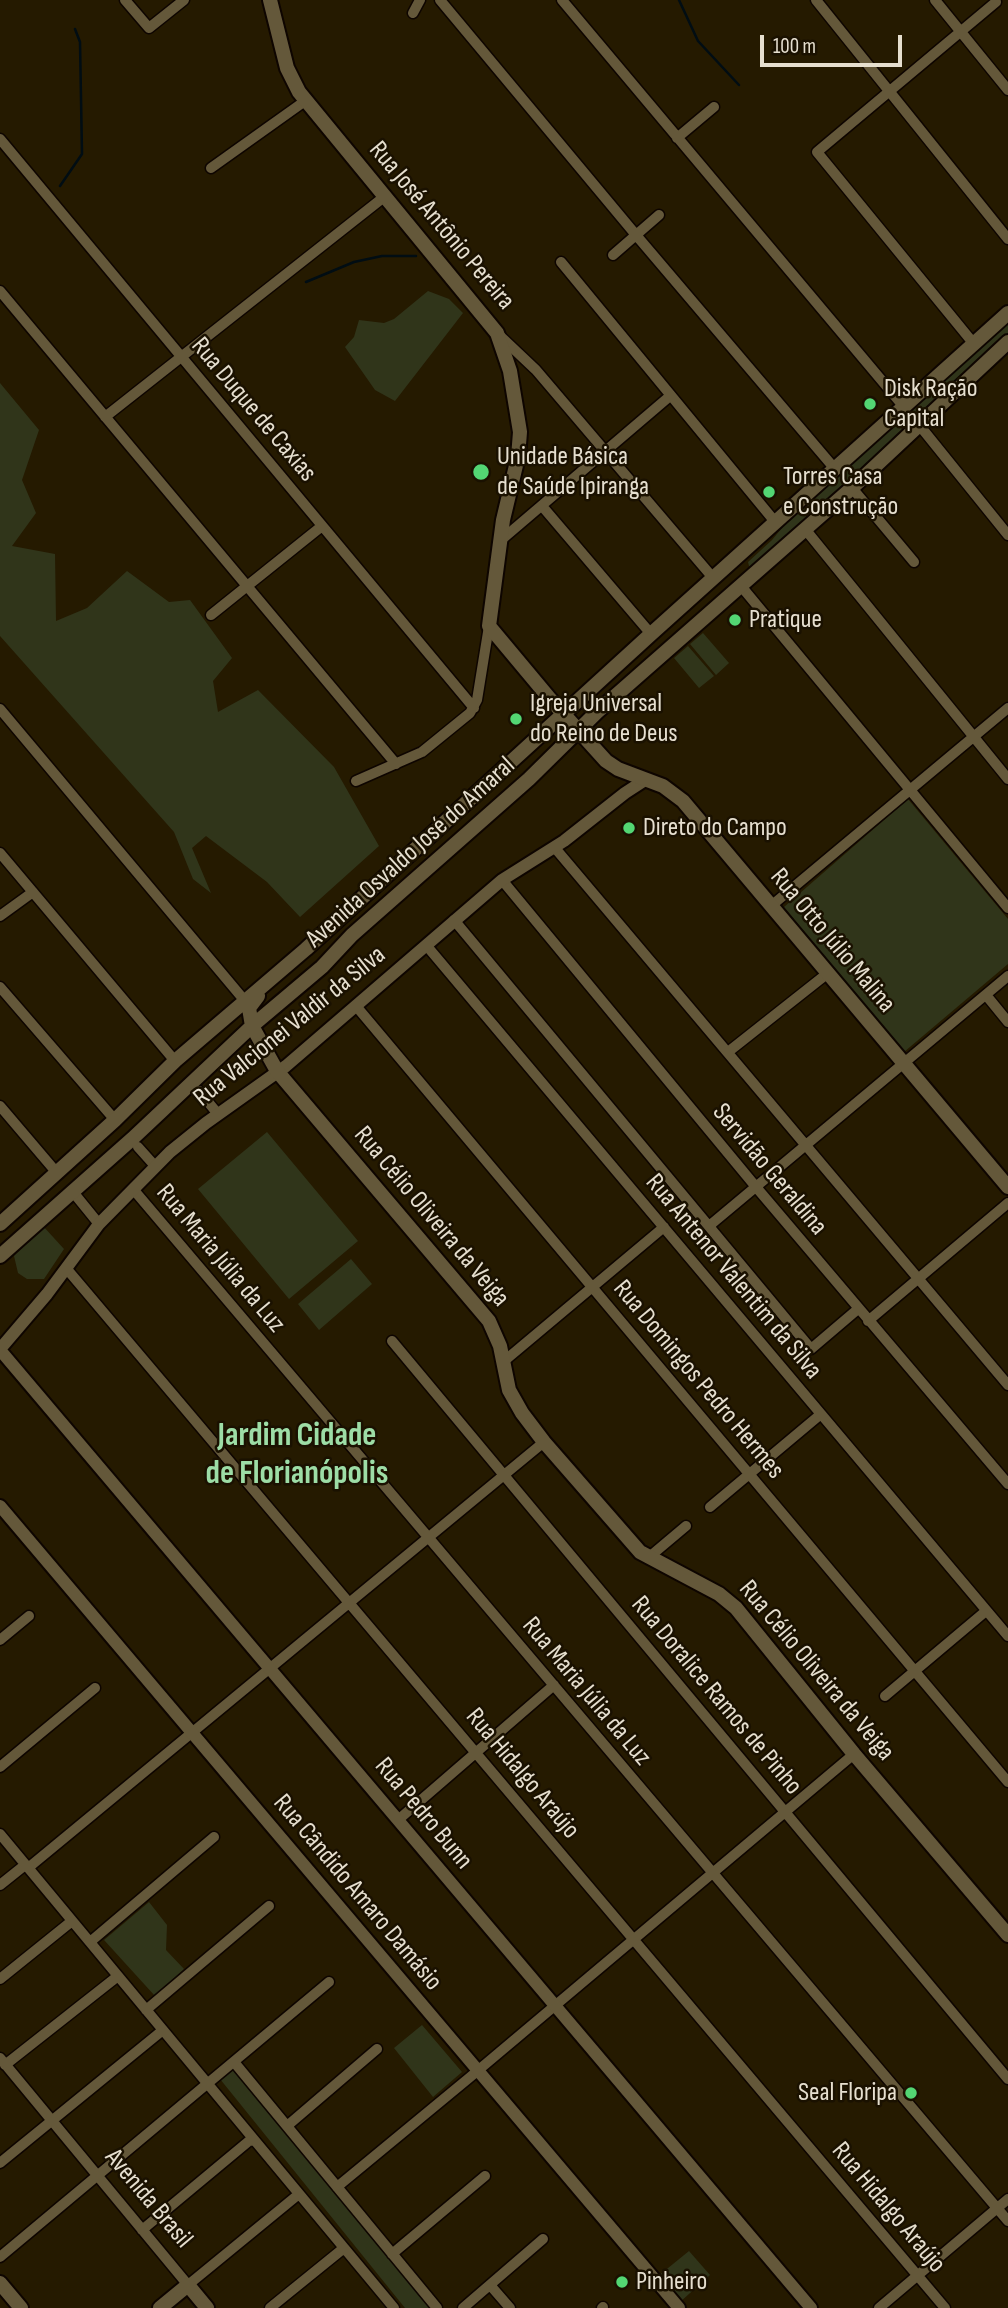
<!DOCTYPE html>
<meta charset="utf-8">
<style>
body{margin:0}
#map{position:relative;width:1008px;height:2308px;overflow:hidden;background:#251a00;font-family:"Sofia Sans Condensed",sans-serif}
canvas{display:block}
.scale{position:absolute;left:760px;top:35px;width:142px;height:32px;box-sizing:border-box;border:4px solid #e6dfcf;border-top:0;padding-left:9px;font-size:21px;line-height:24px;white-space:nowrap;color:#e6dfcf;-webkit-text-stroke:5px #1a1100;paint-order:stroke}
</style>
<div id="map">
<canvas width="1008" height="2308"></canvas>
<div class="scale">100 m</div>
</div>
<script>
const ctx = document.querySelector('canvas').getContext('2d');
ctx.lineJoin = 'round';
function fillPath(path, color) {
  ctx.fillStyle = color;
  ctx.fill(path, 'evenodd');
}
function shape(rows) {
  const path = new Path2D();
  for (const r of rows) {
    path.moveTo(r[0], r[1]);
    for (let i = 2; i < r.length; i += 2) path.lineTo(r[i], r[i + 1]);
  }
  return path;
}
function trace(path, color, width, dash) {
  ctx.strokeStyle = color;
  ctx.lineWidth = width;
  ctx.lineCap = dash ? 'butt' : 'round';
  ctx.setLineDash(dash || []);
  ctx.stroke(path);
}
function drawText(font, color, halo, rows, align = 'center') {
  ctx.font = font + ' "Sofia Sans Condensed",sans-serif';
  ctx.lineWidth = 5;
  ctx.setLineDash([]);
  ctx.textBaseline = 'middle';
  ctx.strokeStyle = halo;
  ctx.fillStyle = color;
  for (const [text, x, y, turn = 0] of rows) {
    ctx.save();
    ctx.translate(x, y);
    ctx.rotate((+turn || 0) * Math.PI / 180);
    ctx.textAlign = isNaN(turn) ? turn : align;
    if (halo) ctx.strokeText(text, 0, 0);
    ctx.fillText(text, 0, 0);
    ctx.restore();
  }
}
const green = shape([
 [428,291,449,299,463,313,395,401,375,390,345,347,354,337,359,320,384,323,394,319],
 [1008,318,1008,335,907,428,899,418],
 [0,383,39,430,22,480,36,513,12,546,55,554,56,621,87,608,127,571,169,602,190,600,232,658,213,681,218,712,258,690,334,767,379,846,300,917,267,882,206,836,192,848,211,893,193,879,174,832,0,636],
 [895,422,903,430,753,566,749,566,748,562,772,540,795,512],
 [703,633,729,663,716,675,690,644],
 [688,646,714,676,699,688,674,658],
 [908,799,1008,919,1008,964,904,1052,784,907],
 [267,1132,358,1241,289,1299,198,1189],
 [43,1226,64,1249,44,1279,27,1279,18,1273,14,1256],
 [351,1259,372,1284,319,1330,298,1304],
 [149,1902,167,1925,166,1950,184,1969,155,1996,104,1940],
 [422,2025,462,2072,433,2097,394,2048],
 [232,2068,432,2308,405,2308,220,2079],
 [689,2251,710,2275,679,2303,657,2277]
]);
const stream = shape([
 [679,0,698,41,739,85],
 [60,186,82,154,80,42,75,29],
 [306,282,354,262,382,256,416,256]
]);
const minor = shape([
 [125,0,149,28,184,0],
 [440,0,636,235,835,469],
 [562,0,904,407],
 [816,0,1008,239],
 [935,0,1008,90],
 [413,13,420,0],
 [677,138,714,107],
 [0,139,474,708],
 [211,168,305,101],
 [613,255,659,215],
 [561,262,776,523],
 [0,291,396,764],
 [499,335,536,370,714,579],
 [974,344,817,152,996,2],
 [105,417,384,197],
 [920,426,1008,535],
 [852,488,914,562],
 [542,506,651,634],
 [805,529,1008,779],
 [500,541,670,396],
 [741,586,1008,908],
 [211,615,322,526],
 [0,709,245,1001],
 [356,781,422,752,470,713,477,700,489,626],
 [555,848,1008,1385],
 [0,853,175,1061],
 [502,880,756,1187,1008,1484],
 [771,906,1008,708],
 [0,916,33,892],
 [454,920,811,1349,858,1309],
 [426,945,1008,1636],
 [0,987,115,1120],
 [986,995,1008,1022],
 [356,1006,1008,1782],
 [728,1052,828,973],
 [199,1091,218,1114],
 [0,1106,57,1173],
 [138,1147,155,1166],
 [133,1189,1008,2221],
 [73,1192,99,1224],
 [709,1226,1008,976],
 [66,1268,945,2308],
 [868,1321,1008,1203],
 [392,1341,1008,2079],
 [503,1362,664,1227],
 [710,1507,821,1414],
 [648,1558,686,1526],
 [0,1640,29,1616],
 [885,1696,986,1611],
 [0,1767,95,1688],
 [398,1820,554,1685],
 [0,1834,394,2308],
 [28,1868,544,1442],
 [0,1885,25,1865],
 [90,1942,214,1837],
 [0,1979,72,1921],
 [146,2010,269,1906],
 [0,2058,188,2285,299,2194],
 [234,2062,437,2308],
 [5,2065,118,1976],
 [287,2126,377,2049],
 [0,2163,163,2030],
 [337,2187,469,2078,854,1754],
 [142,2230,249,2141,254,2140],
 [392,2254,485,2176],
 [0,2257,329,1982],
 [490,2285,510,2308],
 [270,2308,344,2248],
 [463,2308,543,2239],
 [602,2308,603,2307],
 [879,2308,1008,2199]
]);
const tertiary = shape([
 [0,1349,47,1294,99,1224,170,1152,206,1123,286,1066,502,880,564,841,625,793,645,780],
 [0,1350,811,2308],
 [0,1506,679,2308]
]);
const secondary = shape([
 [270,0,287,68,299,92,497,333,510,371,520,432,518,457,503,520,489,626,550,699,606,761,618,769,663,786,683,801,1008,1187],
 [258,996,249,1008,252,1026,277,1071,489,1321,500,1346,509,1390,522,1413,544,1442,640,1552,719,1594,736,1608,854,1754,1008,1935],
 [0,1224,115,1120,175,1061,306,949,651,634,1008,313],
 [0,1256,132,1139,252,1026,322,967,352,935,529,779,597,712,852,488,1008,342],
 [0,2283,21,2308],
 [160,2308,188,2285,207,2308]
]);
const markers = [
 [870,404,7,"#53d673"],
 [481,472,9,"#53d673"],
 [769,492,7,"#53d673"],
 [735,620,7,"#53d673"],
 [516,719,7,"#53d673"],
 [629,828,7,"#53d673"],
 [911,2093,7,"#53d673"],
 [622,2282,7,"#53d673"]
];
const streetNames = [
 ["Rua José Antônio Pereira",441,226,50],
 ["Rua Duque de Caxias",253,410,50],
 ["Avenida Osvaldo José do Amaral",411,853,-42],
 ["Rua Otto Júlio Malina",832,941,50],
 ["Rua Valcionei Valdir da Silva",290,1027,-39],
 ["Servidão Geraldina",769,1170,50],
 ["Rua Célio Oliveira da Veiga",431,1217,50],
 ["Rua Maria Júlia da Luz",220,1259,50],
 ["Rua Antenor Valentim da Silva",733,1277,50],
 ["Rua Domingos Pedro Hermes",698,1380,50],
 ["Rua Célio Oliveira da Veiga",816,1671,50],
 ["Rua Maria Júlia da Luz",586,1692,50],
 ["Rua Doralice Ramos de Pinho",716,1696,50],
 ["Rua Hidalgo Araújo",522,1774,50],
 ["Rua Pedro Bunn",423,1814,50],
 ["Rua Cândido Amaro Damásio",357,1893,50],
 ["Avenida Brasil",148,2199,50],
 ["Rua Hidalgo Araújo",888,2208,50]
];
const poiNames = [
 ["Disk Ração",884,389],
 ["Capital",884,419],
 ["Unidade Básica",497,457],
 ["de Saúde Ipiranga",497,487],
 ["Torres Casa",783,477],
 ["e Construção",783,507],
 ["Pratique",749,620],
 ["Igreja Universal",530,704],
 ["do Reino de Deus",530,734],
 ["Direto do Campo",643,828],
 ["Seal Floripa",897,2093,"right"],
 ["Pinheiro",636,2282]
];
const districtNames = [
 ["Jardim Cidade",297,1437],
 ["de Florianópolis",297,1475]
];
fillPath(green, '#30351a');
trace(stream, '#010d13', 2.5);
trace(minor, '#0e0500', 13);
trace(tertiary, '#0e0500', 16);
trace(secondary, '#0e0500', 18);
trace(minor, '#64583a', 10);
trace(tertiary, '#64583a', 12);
trace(secondary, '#64583a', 14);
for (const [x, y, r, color] of markers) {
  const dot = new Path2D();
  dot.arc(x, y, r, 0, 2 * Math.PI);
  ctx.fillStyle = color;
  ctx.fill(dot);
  trace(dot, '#1a1100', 2.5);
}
drawText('26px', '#e6dfcf', '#1a1100', streetNames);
drawText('26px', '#e6dfcf', '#1a1100', poiNames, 'left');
drawText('bold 33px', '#9ddda6', '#1a1100', districtNames);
</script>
